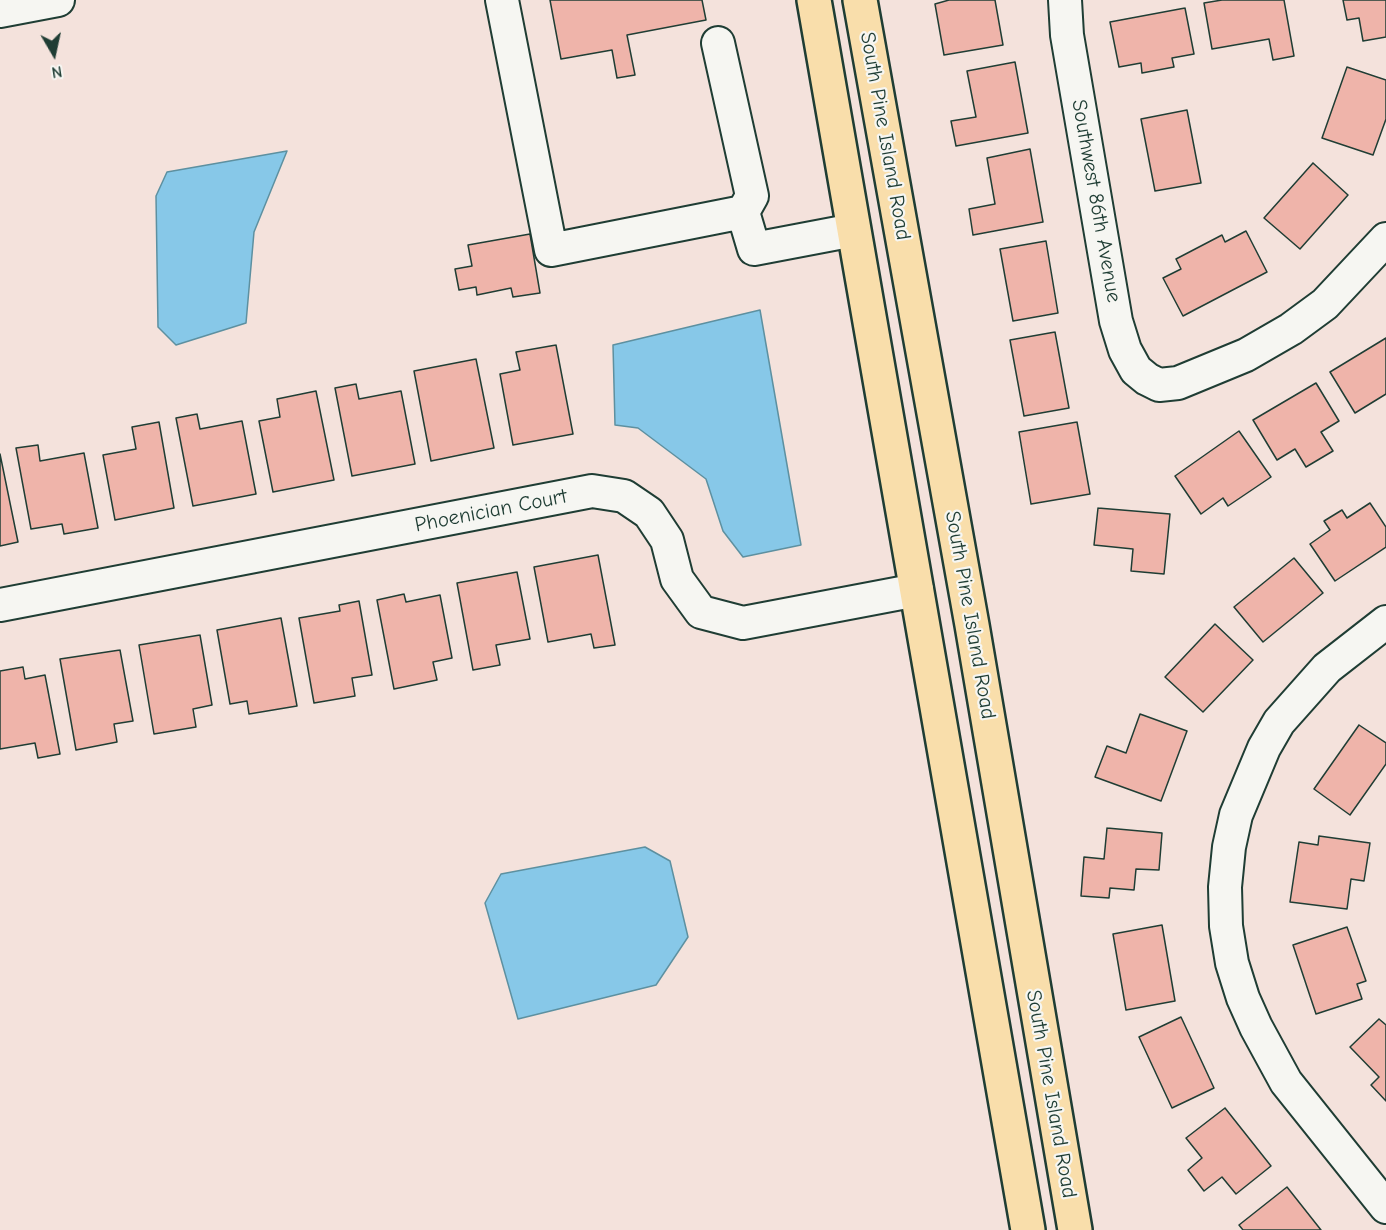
<!DOCTYPE html>
<style>
body{margin:0}
#map{position:relative;width:1386px;height:1230px;overflow:hidden;background:#f4e2dc;font-family:"Comic Neue",sans-serif}
canvas{display:block}
.north{position:absolute;left:24px;top:24px;width:60px;height:60px;-webkit-text-stroke:4px #f6f6f2;paint-order:stroke;rotate:171deg;font-size:16px;font-weight:700;line-height:24px;text-align:center;color:#1f3d34}
.north::after{content:'';display:block;margin:auto;width:21px;height:27px;background:#1f3d34;clip-path:polygon(50% 0,100% 100%,50% 72%,0 100%)}
</style>
<div id="map">
<canvas width="1386" height="1230"></canvas>
<div class="north">N</div>
</div>
<script>
const ctx = document.querySelector('canvas').getContext('2d');
ctx.lineJoin = 'round';
function fillPath(path, color) {
  ctx.fillStyle = color;
  ctx.fill(path, 'evenodd');
}
function shape(rows) {
  const path = new Path2D();
  for (const r of rows) {
    path.moveTo(r[0], r[1]);
    for (let i = 2; i < r.length; i += 2) path.lineTo(r[i], r[i + 1]);
  }
  return path;
}
function trace(path, color, width, dash) {
  ctx.strokeStyle = color;
  ctx.lineWidth = width;
  ctx.lineCap = dash ? 'butt' : 'round';
  ctx.setLineDash(dash || []);
  ctx.stroke(path);
}
function drawText(font, color, halo, rows, align = 'center') {
  ctx.font = font + ' "Comic Neue",sans-serif';
  ctx.lineWidth = 4.5;
  ctx.setLineDash([]);
  ctx.textBaseline = 'middle';
  ctx.strokeStyle = halo;
  ctx.fillStyle = color;
  for (const [text, x, y, turn = 0] of rows) {
    ctx.save();
    ctx.translate(x, y);
    ctx.rotate((+turn || 0) * Math.PI / 180);
    ctx.textAlign = isNaN(turn) ? turn : align;
    if (halo) ctx.strokeText(text, 0, 0);
    ctx.fillText(text, 0, 0);
    ctx.restore();
  }
}
const water = shape([
 [287,151,254,232,246,323,176,345,158,327,156,196,167,172,287,151],
 [760,310,801,545,743,557,723,531,706,479,638,428,615,425,613,345,760,310],
 [645,847,670,861,688,937,656,985,518,1019,485,903,501,874,645,847]
]);
const building = shape([
 [550,0,702,0,706,20,627,35,635,75,617,78,612,50,561,59,550,0],
 [949,0,995,0,1003,45,944,55,935,4,949,0],
 [1222,0,1284,0,1294,56,1273,60,1269,39,1212,49,1204,3,1222,0],
 [1343,0,1386,0,1386,37,1363,41,1359,18,1347,20,1343,0],
 [1185,8,1194,54,1172,58,1174,67,1142,73,1141,63,1119,67,1110,22,1185,8],
 [1015,62,1028,133,956,146,951,121,976,117,967,71,1015,62],
 [1347,67,1386,80,1386,119,1373,155,1322,138,1347,67],
 [1187,110,1201,183,1155,191,1141,119,1187,110],
 [1030,149,1043,222,973,235,969,209,995,204,987,158,1030,149],
 [1313,163,1348,195,1300,249,1264,218,1313,163],
 [1246,231,1267,272,1183,316,1163,278,1181,269,1176,259,1222,235,1225,242,1246,231],
 [530,234,540,293,513,297,511,288,477,295,476,287,459,290,455,269,472,266,468,245,530,234],
 [1046,241,1058,313,1013,321,1000,249,1046,241],
 [1055,332,1069,408,1024,416,1010,340,1055,332],
 [1386,338,1386,394,1355,413,1330,372,1386,338],
 [556,345,573,434,513,445,500,374,520,370,516,352,556,345],
 [476,359,494,448,431,461,414,371,476,359],
 [1316,383,1339,421,1321,432,1333,451,1306,467,1295,449,1277,460,1253,420,1316,383],
 [356,384,359,399,401,391,415,464,352,476,335,388,356,384],
 [316,391,334,480,273,492,259,421,280,417,277,399,316,391],
 [197,414,200,429,242,421,256,494,193,506,176,418,197,414],
 [159,422,174,508,115,520,103,455,136,449,132,427,159,422],
 [1077,422,1090,494,1031,504,1019,432,1077,422],
 [1239,431,1271,477,1228,506,1223,498,1201,514,1175,476,1239,431],
 [38,445,40,461,84,453,98,528,64,534,62,524,31,529,16,448,38,445],
 [0,454,18,542,0,546,0,454],
 [1370,503,1386,527,1386,547,1335,581,1310,544,1330,530,1324,521,1342,510,1347,518,1370,503],
 [1098,508,1170,514,1164,574,1131,571,1133,549,1094,545,1098,508],
 [598,555,615,645,594,648,591,634,548,642,534,567,598,555],
 [1294,558,1323,593,1263,642,1234,607,1294,558],
 [517,572,530,639,496,645,500,665,473,670,457,583,517,572],
 [404,594,406,602,440,595,452,658,433,662,437,680,394,689,377,600,404,594],
 [359,601,372,675,352,678,355,696,314,703,299,618,340,611,339,605,359,601],
 [281,618,297,706,249,714,247,701,230,704,217,630,281,618],
 [1215,624,1253,660,1203,712,1165,677,1215,624],
 [200,635,212,705,193,709,196,727,154,734,139,645,200,635],
 [120,650,133,721,114,724,117,742,76,750,60,659,120,650],
 [23,667,25,679,45,675,60,754,38,758,35,743,0,749,0,671,23,667],
 [1140,714,1187,731,1161,801,1095,777,1107,746,1126,753,1140,714],
 [1359,725,1386,743,1386,764,1350,815,1314,789,1359,725],
 [1107,828,1162,833,1159,870,1136,869,1134,890,1110,888,1109,898,1081,896,1084,857,1104,859,1107,828],
 [1319,836,1370,843,1364,881,1351,879,1347,909,1290,902,1299,842,1318,845,1319,836],
 [1162,925,1175,1001,1126,1010,1113,934,1162,925],
 [1347,927,1366,981,1357,984,1362,999,1316,1014,1293,945,1347,927],
 [1181,1017,1214,1088,1172,1108,1139,1037,1181,1017],
 [1379,1019,1386,1025,1386,1101,1371,1085,1379,1077,1350,1047,1379,1019],
 [1225,1108,1271,1166,1236,1194,1222,1177,1204,1191,1188,1170,1202,1158,1186,1138,1225,1108],
 [1287,1187,1321,1230,1243,1230,1239,1225,1287,1187]
]);
const minor = shape([
 [502,0,551,250,743,212,754,249,854,230],
 [1065,0,1067,35,1116,321,1125,350,1136,370,1147,379,1159,385,1178,383,1246,355,1291,329,1325,304,1386,239],
 [0,11,58,0],
 [718,43,752,196,743,212],
 [0,605,592,491,624,496,649,513,667,540,677,579,701,612,743,623,917,590],
 [1386,622,1327,668,1279,722,1264,748,1236,815,1229,847,1225,887,1226,926,1232,963,1243,998,1256,1027,1286,1082,1386,1207]
]);
const major = shape([
 [814,0,1028,1230],
 [860,0,972,625,1075,1230]
]);
const streetNames = [
 ["South Pine Island Road",885,136,80],
 ["Southwest 86th Avenue",1096,201,80],
 ["Phoenician Court",491,511,-11],
 ["South Pine Island Road",970,615,80],
 ["South Pine Island Road",1051,1094,80]
];
fillPath(water, '#87c8e8');
trace(water, '#5d90a0', 1.5);
fillPath(building, '#efb4aa');
trace(building, '#1f3d34', 1.5);
trace(minor, '#1f3d34', 36);
trace(major, '#1f3d34', 38);
trace(minor, '#f6f6f2', 32);
trace(major, '#f9deab', 33);
drawText('21px', '#1f3d34', '#f6f6f2', streetNames);
</script>
